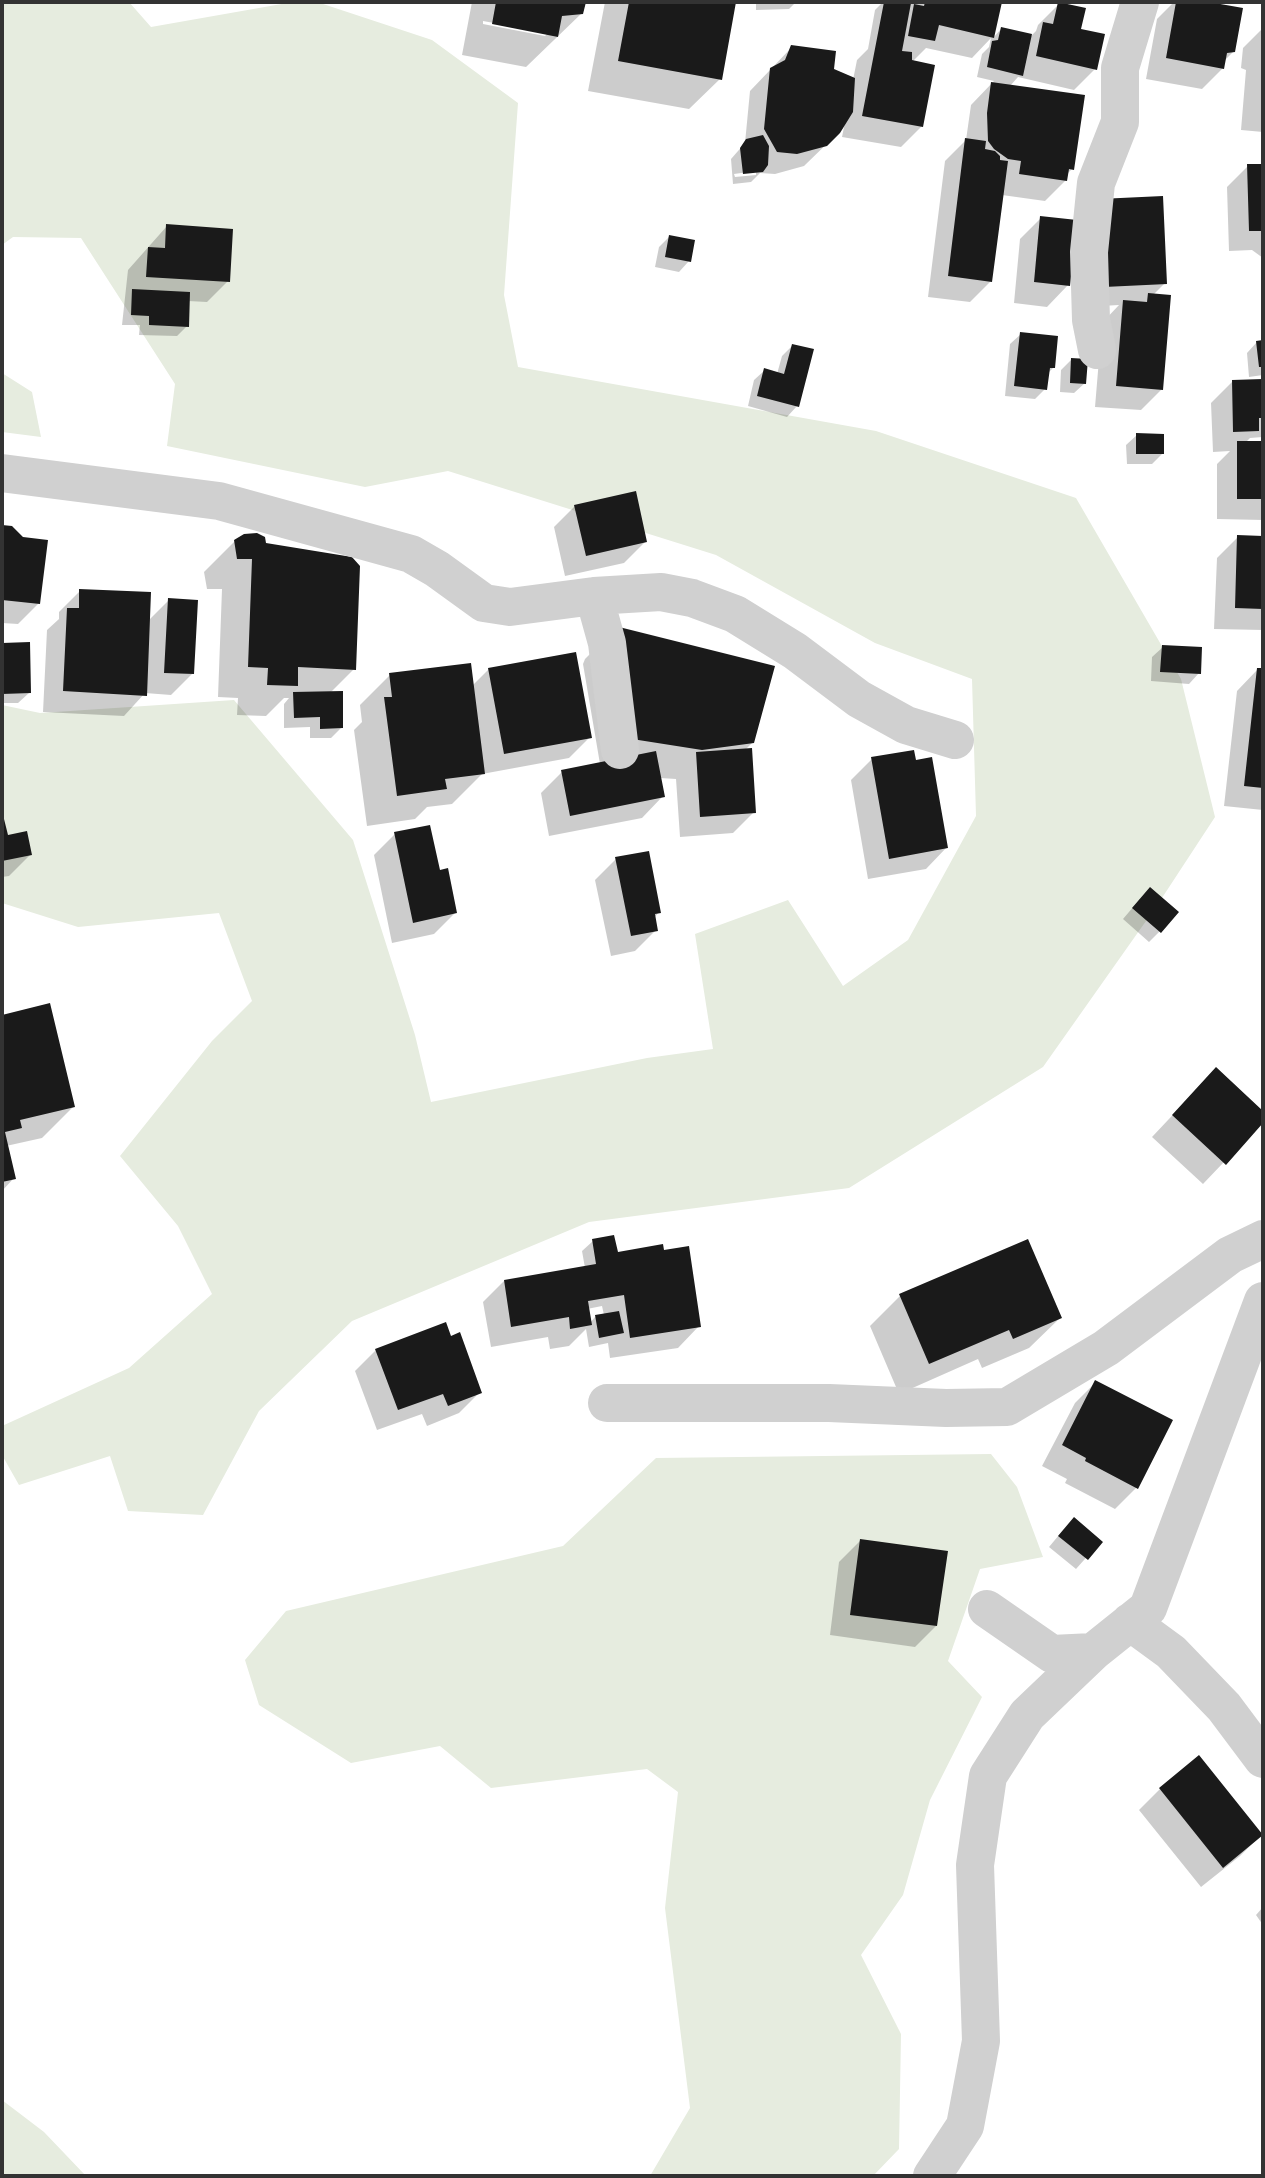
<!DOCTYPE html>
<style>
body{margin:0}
#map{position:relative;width:1265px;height:2178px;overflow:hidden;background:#fff;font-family:"DejaVu Sans",sans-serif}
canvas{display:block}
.frame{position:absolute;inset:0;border:4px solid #333;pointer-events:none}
</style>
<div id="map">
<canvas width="1265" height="2178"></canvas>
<div class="frame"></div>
</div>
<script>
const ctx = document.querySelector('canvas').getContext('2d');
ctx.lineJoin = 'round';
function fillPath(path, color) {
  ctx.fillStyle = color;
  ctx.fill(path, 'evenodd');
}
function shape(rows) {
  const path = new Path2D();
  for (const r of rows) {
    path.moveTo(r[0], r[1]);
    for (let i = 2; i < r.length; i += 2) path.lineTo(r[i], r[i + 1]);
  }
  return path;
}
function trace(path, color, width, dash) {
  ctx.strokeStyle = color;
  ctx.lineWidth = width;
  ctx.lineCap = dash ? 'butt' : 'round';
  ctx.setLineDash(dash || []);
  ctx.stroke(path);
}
const green = shape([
 [2,2,129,2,151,27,293,2,317,2,432,40,518,103,504,295,518,367,876,431,1076,498,1181,679,1215,817,1158,904,1043,1067,849,1188,589,1222,352,1321,259,1411,203,1515,128,1511,110,1456,19,1485,2,1455,2,1426,129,1368,212,1294,178,1226,120,1156,212,1041,252,1001,219,913,78,927,2,903,2,705,40,713,234,700,353,840,415,1035,431,1102,647,1058,713,1049,695,934,788,900,843,986,908,940,976,816,972,679,875,643,716,555,448,471,365,487,167,446,175,384,81,238,13,237,2,245],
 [2,373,32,392,41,437,2,432],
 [991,1454,1017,1487,1043,1557,980,1569,948,1661,982,1697,930,1800,903,1895,861,1955,901,2034,899,2149,873,2176,650,2176,690,2108,665,1908,678,1792,647,1769,491,1788,440,1746,351,1763,259,1705,245,1660,286,1611,563,1546,656,1458],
 [2,2100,44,2132,86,2176,2,2176]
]);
const shadow = shape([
 [472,2,584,2,582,13,526,67,462,55],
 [483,21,548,33,545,36,483,24],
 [605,2,734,2,720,79,689,109,588,91],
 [756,2,796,2,789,9,756,10],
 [883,2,909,4,909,2,1000,2,993,38,1001,29,1031,36,1036,31,1038,25,1059,4,1079,30,1095,69,1074,90,1018,77,1010,86,1072,169,1066,175,1066,180,1045,201,1002,195,991,281,970,302,928,297,945,161,966,140,971,105,994,81,977,77,982,54,989,47,991,38,972,58,926,48,912,62,922,126,901,147,842,137,845,122,839,132,804,166,775,174,760,173,751,182,733,184,731,159,745,143,750,91,792,47,832,70,853,80,857,60,868,49,875,10],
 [756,171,756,175,735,177,734,174],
 [1174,2,1199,2,1241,9,1234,51,1224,61,1223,68,1202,89,1146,79,1157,19],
 [1263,28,1263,132,1241,130,1246,70,1241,68,1243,48],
 [1248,166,1263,166,1263,258,1252,250,1229,251,1227,187],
 [1041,218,1068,285,1047,307,1014,303,1020,239],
 [1079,222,1165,283,1153,295,1162,389,1141,410,1095,407,1102,323,1119,305,1083,307],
 [167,226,228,281,207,302,188,301,187,326,177,336,139,335,140,325,122,325,128,270],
 [669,237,689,261,679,272,655,267,659,247],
 [1021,334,1053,368,1047,374,1045,389,1035,399,1005,396,1010,344],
 [1257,342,1263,342,1263,375,1249,377,1247,353],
 [792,346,797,406,787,417,748,406,754,380,765,370,777,374,782,356],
 [1072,359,1085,383,1074,393,1060,392,1061,370],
 [1263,381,1263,437,1250,438,1245,443,1263,443,1263,520,1217,519,1217,464,1230,451,1213,452,1211,403,1232,382],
 [1137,435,1162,454,1152,464,1127,464,1126,445],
 [575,506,645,542,624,563,565,576,554,527],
 [2,527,11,528,23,539,39,603,18,624,2,623],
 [1238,537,1263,538,1263,630,1214,629,1217,558],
 [235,541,265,544,354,669,330,693,341,728,331,738,310,738,310,727,284,728,284,704,289,698,284,698,266,716,237,715,238,698,218,697,222,589,207,589,204,572],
 [80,591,148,621,169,600,192,674,171,695,145,693,124,716,43,712,47,630,59,619,59,612],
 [616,628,753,742,744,751,754,812,733,833,680,837,676,779,660,778,663,796,642,818,549,836,541,793,562,772,600,764,583,664,585,659],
 [2,644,28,644,29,693,18,703,2,703],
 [1163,647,1199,673,1189,684,1151,681,1152,657],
 [489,669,590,737,569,758,482,774,452,804,427,807,415,819,367,826,354,730,362,722,360,705,390,675,472,686],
 [1258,669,1263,670,1263,810,1224,806,1237,691],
 [872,759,947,847,926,869,868,879,851,780],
 [2,813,6,837,30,855,9,876,2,877],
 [395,834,439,872,455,913,434,934,392,943,374,855],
 [616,859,659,912,654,918,656,930,635,951,611,956,595,880],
 [1140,899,1160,931,1149,942,1123,919],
 [49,1006,73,1107,42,1138,6,1146,14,1178,2,1191,2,1017],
 [1216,1069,1263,1113,1263,1121,1203,1184,1152,1137],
 [593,1241,699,1326,678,1348,610,1358,608,1343,589,1347,586,1329,569,1346,550,1349,548,1337,491,1347,483,1302,504,1281,585,1268,582,1251],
 [602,1306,604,1315,595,1317,590,1323,587,1309],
 [900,1296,1060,1318,1029,1348,982,1368,978,1359,899,1394,870,1326],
 [376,1350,480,1392,459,1413,427,1426,422,1414,377,1430,355,1371],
 [1096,1382,1136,1488,1115,1509,1065,1483,1067,1479,1042,1466,1075,1403],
 [1064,1529,1100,1542,1076,1569,1049,1547],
 [860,1541,936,1626,915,1647,830,1635,839,1562],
 [1160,1789,1261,1835,1240,1856,1201,1887,1139,1810],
 [1263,1907,1263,1925,1256,1915]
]);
const building = shape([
 [496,2,586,2,583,14,562,16,558,37,492,24],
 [629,2,736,2,722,80,618,61],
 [884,2,911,3,902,51,912,52,912,60,935,65,923,127,862,116],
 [925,2,1002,2,994,38,939,25,935,41,908,36,914,4,924,6],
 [1058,2,1086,8,1081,29,1105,34,1097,70,1036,56,1043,22,1053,24],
 [1176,2,1209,2,1243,8,1235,52,1227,53,1224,69,1166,58],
 [1001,27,1032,34,1023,76,987,67,992,41,998,40],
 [791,45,836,51,834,69,855,78,853,112,840,133,827,146,797,154,777,152,764,129,770,68,785,60],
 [991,82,1085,95,1074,170,1069,169,1067,181,1019,174,1021,161,1008,159,994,149,988,141,987,113],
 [763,135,769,146,768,165,763,172,743,174,740,148,746,139],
 [965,138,986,141,985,149,995,151,1000,156,1000,160,1008,161,992,282,948,276],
 [1247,164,1263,164,1263,231,1249,231],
 [1163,196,1167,284,1104,287,1099,199],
 [1040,216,1077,220,1070,286,1034,282],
 [166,224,233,229,230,282,146,277,148,247,165,248],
 [669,235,695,240,691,262,665,257],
 [132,289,190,292,189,327,149,325,149,316,131,315],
 [1148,293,1171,295,1163,390,1116,386,1123,300,1147,302],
 [1020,332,1058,336,1055,368,1050,368,1047,390,1014,386],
 [1263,340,1263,367,1259,367,1256,341],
 [792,344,814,349,799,407,757,396,764,368,784,374],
 [1071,358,1088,359,1086,384,1070,383],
 [1263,379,1263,418,1259,418,1259,431,1233,432,1232,380],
 [1136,433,1164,434,1164,454,1136,454],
 [1237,441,1263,441,1263,499,1237,499],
 [636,491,647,542,586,556,574,505],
 [2,525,12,526,23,537,48,540,40,604,2,600],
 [257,533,265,537,266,543,352,557,360,566,356,670,298,667,298,686,267,685,268,668,248,667,252,559,237,559,234,540,244,534],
 [1237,535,1263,536,1263,609,1235,608],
 [79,589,151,592,147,696,63,691,67,608,79,608],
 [168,598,198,600,194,674,164,673],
 [615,626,775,666,754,743,702,750,632,739],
 [30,642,31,693,2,694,2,643],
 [1162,645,1202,647,1201,674,1160,672],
 [576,652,592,738,504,754,488,668],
 [471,663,485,774,445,779,447,789,397,796,384,697,392,697,389,673],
 [1257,668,1263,668,1263,788,1244,786],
 [343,691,343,728,320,729,320,717,294,718,293,692],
 [752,748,756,813,700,817,696,752],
 [914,750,916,760,932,757,948,848,889,859,871,757],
 [656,751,665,797,570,816,561,770],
 [2,811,8,835,27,831,32,855,2,861],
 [430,825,440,870,448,868,457,913,413,923,394,832],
 [649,851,661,913,655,914,658,931,631,936,615,857],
 [1150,887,1179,912,1161,933,1132,908],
 [50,1003,75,1107,20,1120,22,1128,5,1132,16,1179,2,1182,2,1015],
 [1216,1067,1263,1111,1263,1123,1226,1165,1172,1115],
 [614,1235,618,1252,663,1244,664,1250,689,1246,701,1327,630,1338,624,1295,588,1301,592,1325,570,1329,569,1317,511,1327,504,1280,596,1264,592,1239],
 [1028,1239,1062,1318,1013,1339,1009,1330,929,1364,899,1294],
 [619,1311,624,1333,599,1338,595,1315],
 [446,1322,451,1336,460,1332,482,1393,448,1406,443,1394,398,1410,375,1349],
 [1095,1380,1173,1420,1138,1489,1085,1461,1086,1458,1062,1445],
 [1074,1517,1103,1542,1088,1560,1058,1536],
 [860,1539,948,1551,937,1626,850,1615],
 [1199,1755,1263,1835,1223,1868,1159,1788]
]);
const minor = shape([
 [1097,350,1091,320,1089,252,1096,183,1120,122,1120,68,1140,2],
 [2,473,219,501,411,554,437,569,484,603,510,607,594,596,661,592,692,598,735,614,795,651,859,699,906,725,955,740],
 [594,596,607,643,620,750],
 [607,1403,829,1403,946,1408,1007,1407,1106,1348,1230,1255,1263,1239],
 [987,1609,1052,1654,1093,1652],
 [1130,1622,1171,1652,1224,1707,1263,1759],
 [932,2176,965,2126,981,2041,975,1865,988,1776,1027,1715,1093,1652,1148,1608,1263,1301]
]);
fillPath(green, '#e6ecdf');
fillPath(shadow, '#0003');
fillPath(building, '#1a1a1a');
trace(minor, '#d0d0d0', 38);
</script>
